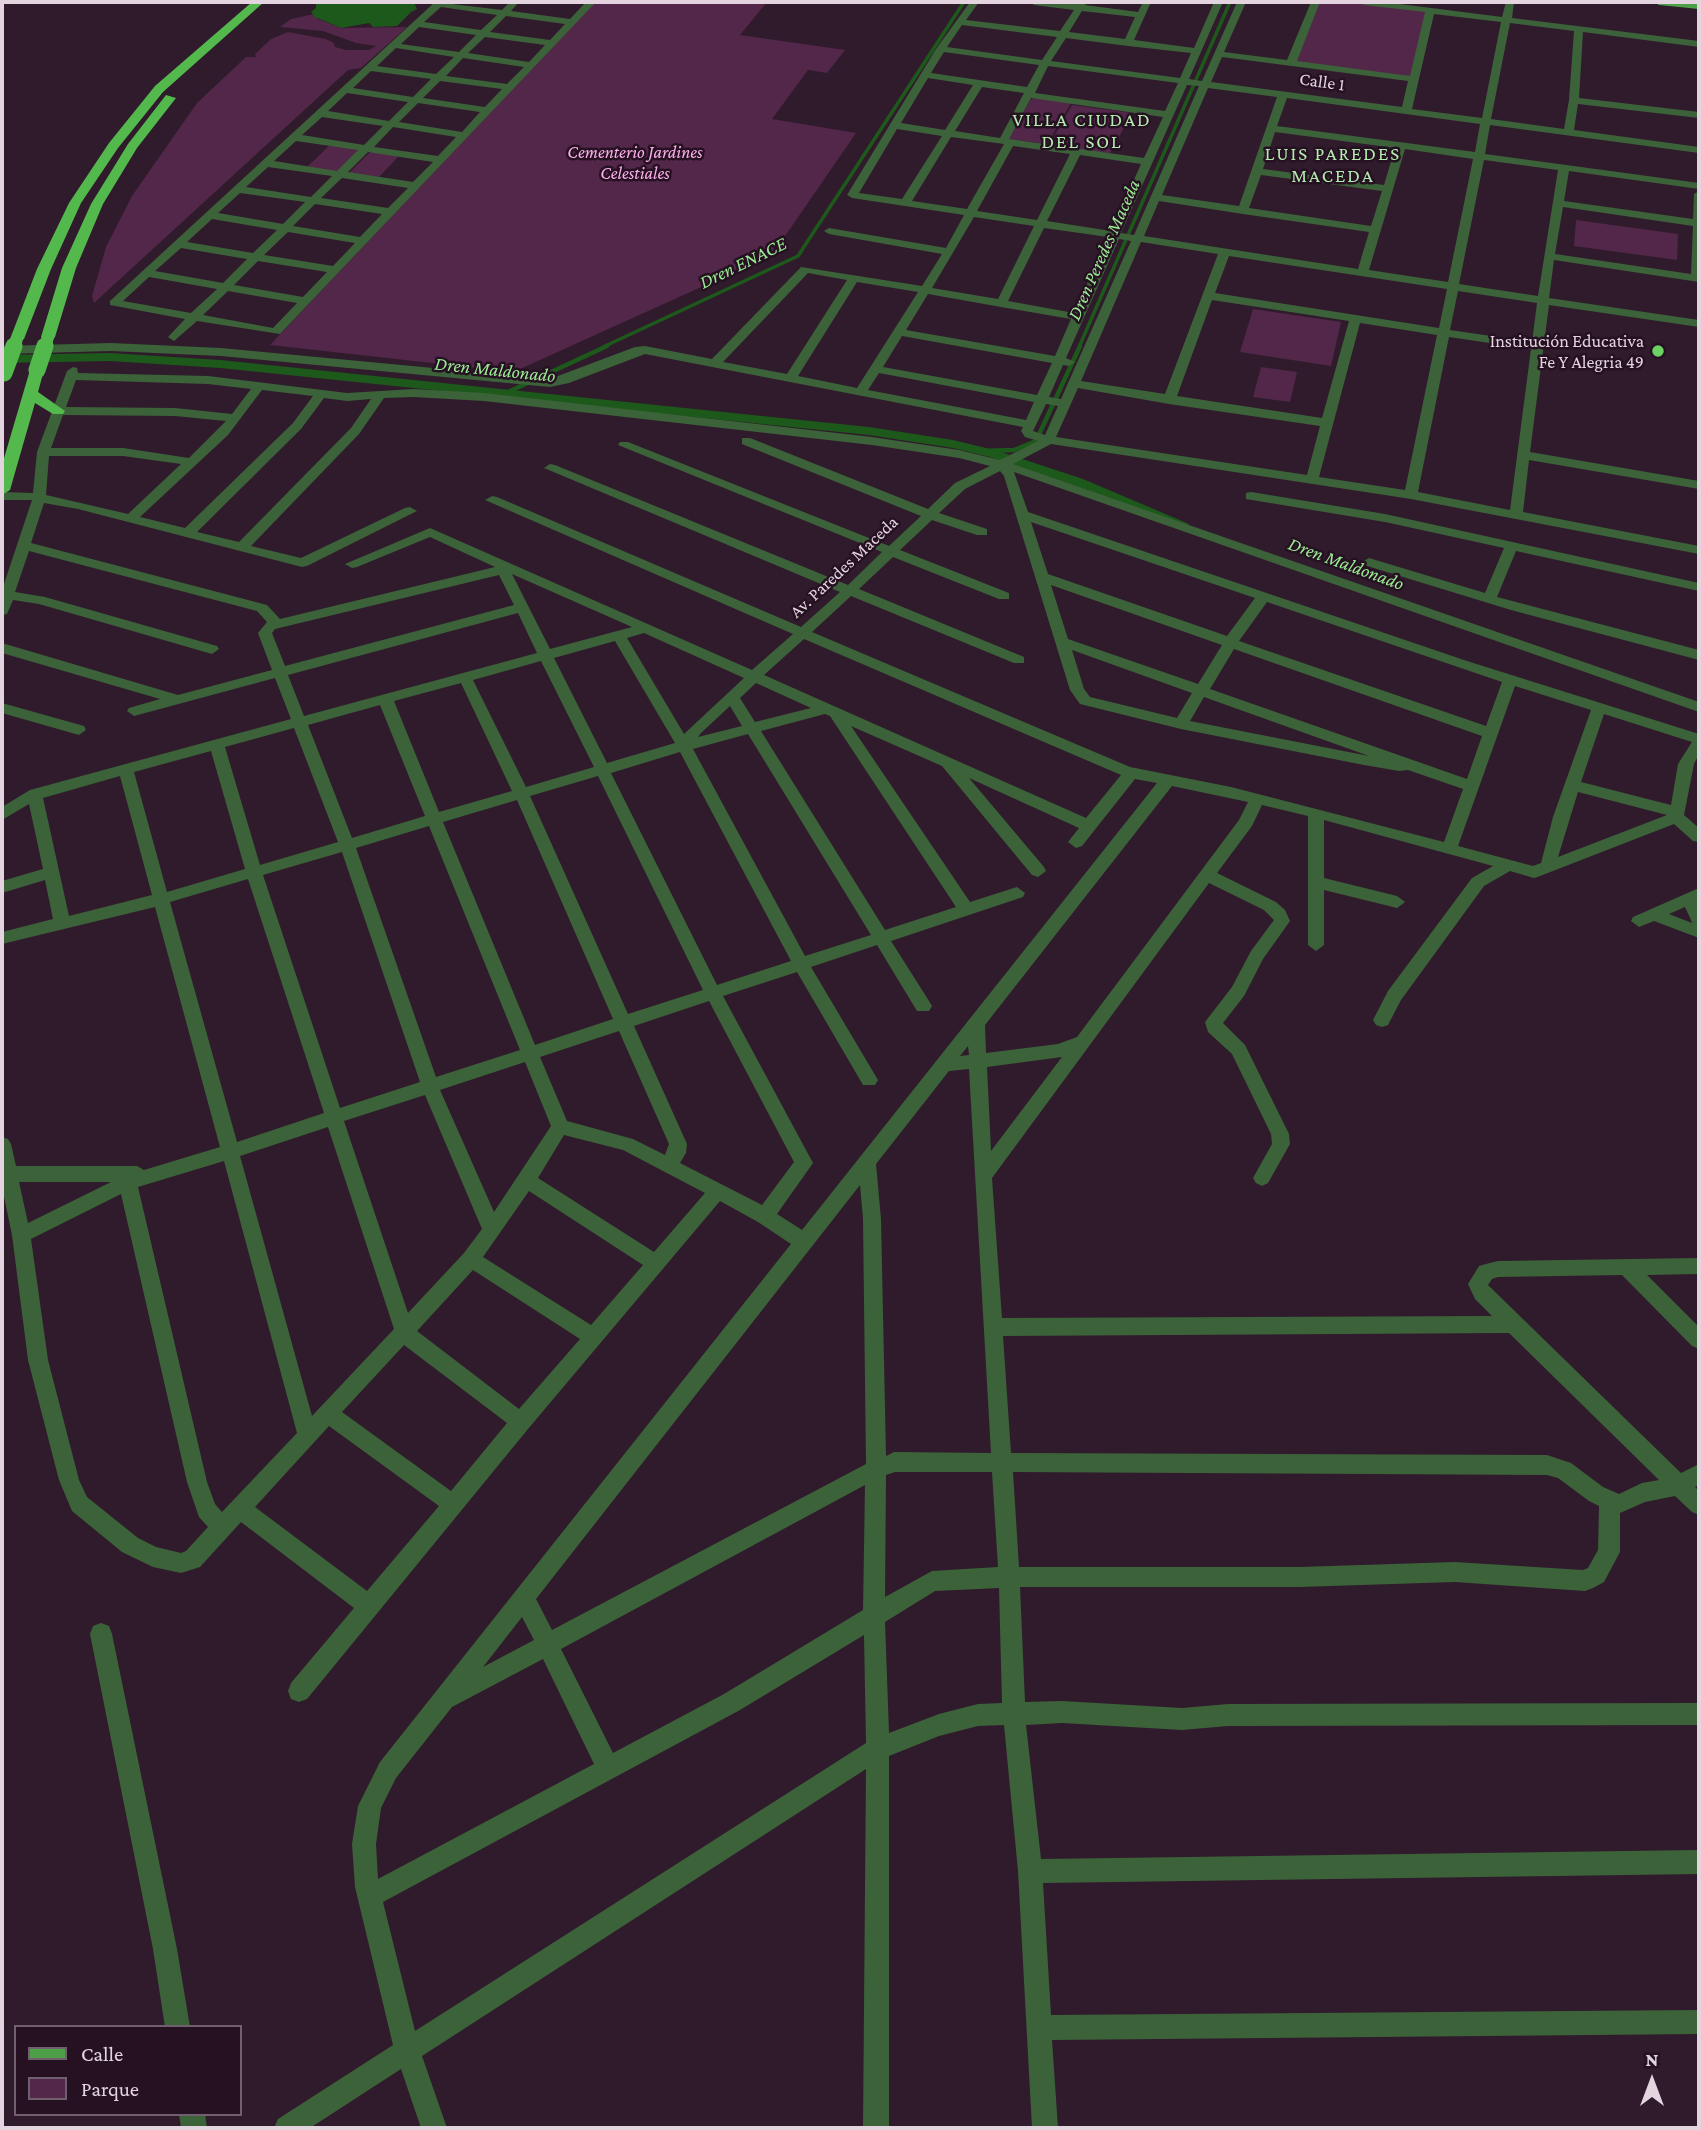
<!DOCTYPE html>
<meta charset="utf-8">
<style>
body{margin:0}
#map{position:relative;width:1701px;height:2130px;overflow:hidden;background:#301b2c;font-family:"Crimson Pro",serif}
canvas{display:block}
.frame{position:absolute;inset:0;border:4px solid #e3d4df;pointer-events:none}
.legend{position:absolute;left:14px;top:2025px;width:228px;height:91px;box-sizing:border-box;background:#261122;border:2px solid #725f6e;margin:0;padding:9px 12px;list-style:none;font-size:21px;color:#e3d4df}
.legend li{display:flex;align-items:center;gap:14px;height:35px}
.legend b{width:35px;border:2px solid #725f6e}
.north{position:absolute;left:1617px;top:2046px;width:70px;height:70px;-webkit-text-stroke:5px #261122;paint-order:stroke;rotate:0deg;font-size:19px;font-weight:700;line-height:28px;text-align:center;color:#e3d4df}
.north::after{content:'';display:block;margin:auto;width:24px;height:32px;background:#e3d4df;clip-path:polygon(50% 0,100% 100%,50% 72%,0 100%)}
</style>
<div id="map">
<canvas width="1701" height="2130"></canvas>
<div class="frame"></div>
<ul class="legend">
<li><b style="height:9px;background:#4da048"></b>Calle</li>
<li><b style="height:19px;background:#522749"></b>Parque</li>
</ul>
<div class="north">N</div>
</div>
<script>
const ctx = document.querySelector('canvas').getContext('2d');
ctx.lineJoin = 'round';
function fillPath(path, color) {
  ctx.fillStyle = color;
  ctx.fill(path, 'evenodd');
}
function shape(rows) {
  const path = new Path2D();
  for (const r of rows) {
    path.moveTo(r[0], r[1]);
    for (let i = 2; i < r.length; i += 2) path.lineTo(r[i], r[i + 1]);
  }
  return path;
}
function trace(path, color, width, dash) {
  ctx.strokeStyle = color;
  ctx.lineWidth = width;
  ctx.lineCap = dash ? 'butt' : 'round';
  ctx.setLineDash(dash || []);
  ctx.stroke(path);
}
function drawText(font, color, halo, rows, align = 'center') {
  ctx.font = font + ' "Crimson Pro",serif';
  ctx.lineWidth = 5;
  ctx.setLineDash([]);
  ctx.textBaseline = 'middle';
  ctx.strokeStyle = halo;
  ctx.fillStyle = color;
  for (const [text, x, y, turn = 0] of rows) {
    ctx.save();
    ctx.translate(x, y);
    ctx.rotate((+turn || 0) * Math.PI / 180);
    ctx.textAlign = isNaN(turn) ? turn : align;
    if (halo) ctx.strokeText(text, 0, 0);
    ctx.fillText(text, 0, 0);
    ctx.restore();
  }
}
const green = shape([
 [595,2,767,2,740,35,845,50,827,73,808,70,772,119,856,133,772,255,520,369,504,371,270,345],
 [1316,2,1352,2,1429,12,1410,77,1295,62],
 [314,14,318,19,341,28,407,27,361,68,348,70,94,303,92,296,106,247,132,196,197,103,246,57,256,57,255,54,271,39,288,32,326,39,334,43,335,47,346,50,369,50,376,46,356,43,323,31,280,27,291,19],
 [1036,98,1071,103,1047,144,1008,139,1031,99],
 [1072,105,1132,113,1109,155,1049,145],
 [330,145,360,149,337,172,307,167],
 [371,151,400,155,379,177,349,173],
 [1576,220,1678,234,1677,260,1574,246],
 [1253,309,1341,322,1331,366,1240,352],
 [1261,367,1297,372,1290,402,1253,397]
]);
const water = shape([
 [321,2,414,2,417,9,411,12,397,26,373,27,369,23,341,28,315,17,311,12,316,8,316,3]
]);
const streamFar1 = shape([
 [603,347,798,256,964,2],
 [1079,347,1230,2]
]);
const stream = shape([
 [506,393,607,346],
 [981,451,1014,450,1036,441,1080,346]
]);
const canal = shape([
 [110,353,220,360,869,427,953,440,998,451,1083,479,1189,524,1182,528,1177,527,1073,485,990,457,953,448,869,435,220,368,110,361,2,363,2,355,110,353]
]);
const minor = shape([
 [435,2,502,10,510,2,519,2,511,11,570,19,586,2,596,2,280,334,197,321,174,341,168,337,185,319,110,305,110,301,435,2],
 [441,7,497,15,481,30,424,22,441,7],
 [506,16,565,24,550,40,490,32,506,16],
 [419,27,476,35,459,52,401,44,419,27],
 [485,37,545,45,529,62,468,53,485,37],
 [396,48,454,57,436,74,377,66,396,48],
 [463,58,524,67,507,84,446,76,463,58],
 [371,71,431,79,413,97,353,88,371,71],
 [440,81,502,89,485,107,423,98,440,81],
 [347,93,408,102,389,121,328,111,347,93],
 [418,103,480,112,462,132,399,122,418,103],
 [322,117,383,126,364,145,302,135,322,117],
 [393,127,456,137,438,156,374,147,393,127],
 [296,141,358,150,337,171,274,161,296,141],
 [368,152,433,162,413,182,348,172,368,152],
 [268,167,332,176,311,197,246,187,268,167],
 [342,178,408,188,388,208,321,198,342,178],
 [240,193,305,202,283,224,218,213,240,193],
 [315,204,382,214,360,237,293,226,315,204],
 [212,219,277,230,253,253,187,242,212,219],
 [288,232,355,243,333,266,264,255,288,232],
 [181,248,247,259,223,283,155,271,181,248],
 [258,261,327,272,303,297,234,285,258,261],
 [149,277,217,289,191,313,123,301,149,277],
 [228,291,297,303,273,328,203,315,228,291],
 [970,2,979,2,966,20,1060,31,1074,10,1034,5,1030,2,1077,4,1079,2,1087,2,1085,5,1138,12,1143,2,1151,2,1134,40,1194,48,1214,2,1223,2,1189,79,1202,81,1237,2,1246,2,1224,52,1287,60,1311,2,1320,2,1297,61,1410,76,1425,12,1364,5,1360,2,1384,2,1502,17,1506,2,1514,2,1512,18,1699,41,1699,47,1583,32,1579,98,1699,112,1699,118,1578,104,1574,130,1699,147,1699,153,1490,125,1485,154,1699,183,1699,189,1569,171,1564,201,1693,219,1694,194,1699,191,1699,282,1554,260,1549,298,1699,320,1699,327,1549,305,1530,452,1699,481,1699,489,1529,460,1523,512,1699,546,1699,554,1411,499,1051,444,1013,464,1699,702,1699,712,1014,472,1028,512,1467,661,1699,734,1699,754,1694,764,1684,815,1699,828,1699,842,1693,841,1674,824,1540,876,1534,878,1510,871,1484,886,1401,1000,1388,1025,1382,1027,1376,1025,1373,1020,1388,991,1472,878,1493,866,1324,820,1324,878,1397,896,1405,902,1397,908,1324,890,1324,945,1316,951,1308,945,1308,816,1262,805,1252,826,1217,873,1276,902,1285,910,1290,921,1263,959,1244,996,1223,1023,1245,1045,1289,1134,1290,1144,1268,1183,1262,1186,1256,1183,1253,1178,1272,1144,1271,1134,1232,1054,1208,1032,1205,1022,1232,987,1251,951,1274,920,1264,910,1209,883,992,1178,1002,1318,1492,1316,1475,1299,1468,1284,1479,1266,1486,1264,1498,1261,1699,1258,1699,1274,1647,1275,1699,1327,1699,1349,1692,1346,1622,1275,1498,1277,1492,1279,1488,1285,1681,1473,1699,1464,1699,1485,1695,1487,1699,1491,1699,1515,1692,1512,1675,1496,1645,1502,1620,1513,1620,1552,1604,1582,1593,1588,1585,1591,1455,1582,1299,1587,1020,1587,1025,1702,1062,1701,1182,1708,1228,1704,1699,1703,1699,1725,1228,1726,1182,1730,1062,1723,1026,1725,1041,1859,1699,1850,1699,1874,1043,1883,1051,2015,1699,2010,1699,2034,1052,2040,1058,2128,1032,2128,1018,1871,1004,1725,978,1726,939,1736,889,1756,889,2128,863,2128,866,1769,422,2056,447,2128,421,2128,401,2069,310,2128,274,2128,278,2119,393,2045,355,1887,352,1844,358,1806,380,1762,791,1244,758,1222,720,1201,528,1429,307,1699,299,1702,291,1699,288,1691,291,1683,354,1608,241,1522,200,1567,181,1573,153,1567,122,1552,72,1511,59,1480,28,1360,12,1235,2,1187,2,1137,8,1139,11,1144,16,1166,137,1166,144,1170,220,1147,155,907,2,944,2,932,53,919,45,880,2,893,2,881,43,869,29,804,2,820,2,807,30,790,291,719,275,678,134,716,127,711,129,708,160,699,2,653,2,643,178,695,272,670,258,633,267,622,257,611,29,551,15,592,45,597,217,646,219,649,212,654,39,604,13,600,7,614,2,615,2,590,32,500,2,500,2,492,33,493,37,452,67,371,73,367,77,368,78,373,208,376,347,393,414,389,484,393,872,437,959,450,1000,460,1038,441,1025,437,1021,431,1023,427,645,354,569,383,550,387,221,356,111,351,2,354,2,346,111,343,221,348,550,379,635,347,645,346,712,359,801,267,922,286,942,254,829,234,824,231,829,228,946,248,964,215,852,198,847,195,936,49,970,2],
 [1082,11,1135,17,1125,39,1069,32,1082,11],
 [1434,14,1501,22,1482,118,1412,109,1434,14],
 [1510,23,1574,31,1569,100,1564,129,1491,119,1510,23],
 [962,25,1057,37,1042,60,947,47,962,25],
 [1066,38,1128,46,1191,53,1180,78,1051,61,1066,38],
 [944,52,1039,65,1027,87,931,73,944,52],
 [1222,57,1408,81,1402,107,1211,82,1222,57],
 [1048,66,1178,83,1165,111,1035,93,1048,66],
 [928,78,973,85,945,130,901,123,928,78],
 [1187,85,1199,86,1134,235,1121,233,1187,85],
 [982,87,1024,93,1000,138,955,131,982,87],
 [1208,88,1277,97,1239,206,1162,195,1208,88],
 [1031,98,1163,117,1144,158,1009,139,1031,98],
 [1287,98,1480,124,1475,152,1277,126,1287,98],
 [897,129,942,136,902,199,859,193,897,129],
 [1275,132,1395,148,1384,185,1263,169,1275,132],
 [951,137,1004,144,967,209,912,201,951,137],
 [1013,146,1070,154,1037,220,977,211,1013,146],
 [1405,149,1473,159,1448,282,1369,270,1405,149],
 [1080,155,1141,164,1111,231,1047,221,1080,155],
 [1484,160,1558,170,1538,296,1459,284,1484,160],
 [1261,175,1382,191,1371,226,1249,208,1261,175],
 [1159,201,1243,214,1369,232,1358,269,1144,236,1159,201],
 [1563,207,1693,226,1691,274,1555,254,1563,207],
 [974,217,1034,226,998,299,932,288,974,217],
 [1044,228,1108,237,1074,313,1008,301,1044,228],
 [1119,239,1131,241,1061,399,1049,397,1063,365,1069,366,1075,362,1066,358,1119,239],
 [1141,242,1218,254,1165,394,1081,381,1141,242],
 [1229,256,1447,289,1439,328,1215,293,1229,256],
 [808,273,847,280,787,374,723,362,808,273],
 [857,282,918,292,857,388,798,376,857,282],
 [1458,291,1537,303,1532,342,1450,330,1458,291],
 [928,294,1001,307,1071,319,1055,356,906,330,928,294],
 [1212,300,1349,321,1322,418,1177,396,1212,300],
 [1360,323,1437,335,1405,490,1319,477,1360,323],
 [902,336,1052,363,1037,395,883,367,902,336],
 [1449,337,1531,349,1510,510,1418,492,1449,337],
 [879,373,1034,402,1026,420,868,390,879,373],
 [76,380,208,384,251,389,232,414,175,408,66,407,76,380],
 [1078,388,1169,404,1320,426,1307,475,1056,437,1078,388],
 [262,390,313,396,293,423,185,528,140,517,228,435,262,390],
 [414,397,484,401,872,445,959,458,990,466,955,483,928,509,750,438,742,438,742,444,921,516,889,546,628,442,620,442,618,445,882,552,848,585,555,465,550,464,544,468,840,592,801,627,497,497,492,496,485,500,793,634,752,670,430,528,345,564,352,568,357,567,430,537,495,567,280,619,267,605,31,543,44,503,78,509,302,567,307,566,417,511,410,507,405,508,301,558,251,546,359,434,384,398,414,397],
 [324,398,347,401,371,399,351,428,239,542,197,532,301,429,324,398],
 [1046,404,1058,406,1045,435,1033,431,1046,404],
 [63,415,175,416,226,421,189,458,123,448,51,448,63,415],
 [49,456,123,456,181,464,128,514,46,495,49,456],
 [1000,471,1004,476,1070,690,1080,704,1181,729,1364,765,1399,771,1408,770,1463,789,1444,842,1231,787,1130,767,812,632,851,596,1014,663,1024,663,1024,657,859,589,893,557,999,599,1009,599,1009,593,900,550,932,520,977,535,987,535,987,529,939,513,965,489,1000,471],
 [1031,522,1255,598,1227,636,1048,574,1031,522],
 [512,574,632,627,550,649,512,574],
 [499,575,514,605,285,666,272,633,275,629,499,575],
 [1051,585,1222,645,1198,684,1068,639,1051,585],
 [1267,602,1502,682,1486,726,1239,641,1267,602],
 [518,613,537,653,304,716,288,675,518,613],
 [644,633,744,678,684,734,627,638,644,633],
 [804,639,1121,775,1086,818,764,675,804,639],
 [615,641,675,743,607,763,554,658,615,641],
 [1234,649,1482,736,1467,779,1210,689,1234,649],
 [1072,650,1192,693,1177,718,1090,697,1084,689,1072,650],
 [541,661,594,767,526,787,473,680,541,661],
 [461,683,512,791,439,812,394,701,461,683],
 [756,683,811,708,755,722,740,698,756,683],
 [1515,686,1591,710,1553,817,1541,863,1533,866,1458,846,1515,686],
 [1204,697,1369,756,1190,721,1204,697],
 [380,705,425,816,352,838,308,725,380,705],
 [730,706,742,726,698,737,701,733,730,706],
 [825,714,830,716,956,907,885,930,761,731,825,714],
 [1604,714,1692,742,1678,764,1671,805,1581,782,1604,714],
 [851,726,942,766,1032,875,1038,877,1046,871,1044,867,969,778,1079,828,1068,842,1076,848,1082,846,1135,779,1157,783,802,1230,777,1214,813,1163,723,996,797,972,863,1085,875,1085,878,1080,875,1075,811,967,877,945,917,1011,929,1011,932,1006,929,1001,891,941,1023,897,1025,893,1017,887,970,902,851,726],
 [294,728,338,842,260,865,225,747,294,728],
 [748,734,871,935,805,956,693,749,748,734],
 [211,751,245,869,167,892,134,772,211,751],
 [680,752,791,961,717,985,611,773,680,752],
 [120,776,152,895,69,916,43,798,120,776],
 [598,776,703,990,628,1014,530,796,598,776],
 [1172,786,1248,802,1239,820,1077,1037,1058,1044,986,1053,985,1025,1172,786],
 [1578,792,1667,815,1558,857,1578,792],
 [517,800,613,1019,535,1045,443,822,517,800],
 [429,826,520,1050,436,1077,356,848,429,826],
 [342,852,420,1082,340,1108,263,875,342,852],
 [248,879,324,1113,237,1142,170,902,248,879],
 [709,1001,794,1162,762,1205,680,1163,686,1153,687,1144,634,1026,709,1001],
 [619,1031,669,1144,665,1155,633,1139,567,1121,540,1057,619,1031],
 [968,1046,969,1055,960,1056,968,1046],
 [1062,1057,991,1151,987,1067,1062,1057],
 [525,1062,551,1126,494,1212,440,1090,525,1062],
 [969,1069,991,1453,894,1452,886,1456,881,1219,876,1164,949,1071,969,1069],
 [425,1095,482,1229,464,1253,408,1313,344,1121,425,1095],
 [328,1127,394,1329,312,1416,240,1156,328,1127],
 [564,1135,623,1150,705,1193,654,1252,538,1178,564,1135],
 [224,1161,297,1433,222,1512,215,1504,207,1482,138,1187,224,1161],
 [19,1182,111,1182,28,1223,19,1182],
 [860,1185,863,1219,866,1464,552,1630,536,1599,860,1185],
 [529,1191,643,1265,591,1325,483,1257,529,1191],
 [121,1194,187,1482,199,1517,208,1527,186,1551,181,1553,156,1547,138,1538,87,1497,79,1480,48,1360,31,1239,121,1194],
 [473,1270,580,1339,519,1409,417,1331,473,1270],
 [1509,1333,1659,1480,1642,1483,1619,1494,1603,1487,1571,1463,1547,1455,1011,1453,1003,1336,1509,1333],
 [404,1345,507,1423,451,1491,342,1412,404,1345],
 [329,1426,439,1506,367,1591,255,1507,329,1426],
 [895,1472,992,1472,998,1567,932,1571,885,1597,886,1475,895,1472],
 [1013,1472,1547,1475,1558,1478,1589,1501,1599,1506,1598,1550,1588,1568,1583,1570,1455,1562,1299,1567,1019,1567,1013,1472],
 [865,1485,863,1610,724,1694,613,1753,561,1649,865,1485],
 [999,1588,1002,1703,978,1704,939,1714,889,1733,885,1622,935,1591,999,1588],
 [522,1617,534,1640,483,1667,522,1617],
 [864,1635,866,1743,415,2031,383,1902,740,1710,864,1635],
 [543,1659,594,1764,378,1879,376,1844,381,1808,396,1778,452,1707,543,1659],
 [1251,492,1385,514,1699,583,1699,591,1516,551,1497,597,1699,650,1699,660,1511,610,1364,565,1362,562,1369,558,1485,593,1504,548,1385,522,1246,499,1246,493,1251,492],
 [2,703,84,726,86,730,79,735,2,713,2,703],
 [1699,888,1699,938,1654,921,1639,927,1631,921,1633,917,1699,888],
 [1685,907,1691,920,1692,923,1669,914,1685,907],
 [101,1623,109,1626,112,1634,177,1949,190,2027,165,2027,153,1949,90,1634,93,1626,101,1623],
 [179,2114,205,2114,207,2128,181,2128,179,2114]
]);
const major = shape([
 [1654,2,1699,3,1699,9,1659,5,1654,2]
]);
const highway = shape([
 [252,2,264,2,163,92,118,148,81,203,51,269,24,339,17,343,12,342,10,339,37,269,69,203,109,143,155,86,252,2],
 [166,95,176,98,137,148,103,204,76,268,55,337,53,340,43,340,41,337,62,268,91,204,128,144,166,95],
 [37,366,44,370,38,392,65,411,63,414,53,414,35,403,10,490,2,495,2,465,30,370,37,366]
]);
const highwayBridgeFar1 = shape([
 [14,347,17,339],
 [45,347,48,337]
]);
const highwayBridge = shape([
 [37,370,45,346],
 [4,373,14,346]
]);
const markers = [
 [1658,351,7,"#6ad364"]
];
const farStreetnames = [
 ["Calle 1",1322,82,8],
 ["Av. Paredes Maceda",844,567,-43]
];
const farParknames = [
 ["Cementerio Jardines",635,152],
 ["Celestiales",635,173]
];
const farPoinames = [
 ["Institución Educativa",1644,341],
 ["Fe Y Alegria 49",1644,362]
];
const farNeighbourhoodnames = [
 ["VILLA CIUDAD",1082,120],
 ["DEL SOL",1082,142],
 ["LUIS PAREDES",1333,154],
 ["MACEDA",1333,176]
];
const farWaternames = [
 ["Dren Peredes Maceda",1104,250,-66],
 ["Dren ENACE",743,263,-26],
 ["Dren Maldonado",495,370,6],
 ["Dren Maldonado",1346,564,20]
];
fillPath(green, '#522749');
fillPath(water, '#1c591a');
trace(streamFar1, '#1c591a', 3.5);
trace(stream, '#1c591a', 4.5);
fillPath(canal, '#1c591a');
fillPath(minor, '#3c6239');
fillPath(major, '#4da048');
fillPath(highway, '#53b94d');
trace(highwayBridgeFar1, '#53b94d', 12);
trace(highwayBridge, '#53b94d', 17);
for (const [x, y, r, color] of markers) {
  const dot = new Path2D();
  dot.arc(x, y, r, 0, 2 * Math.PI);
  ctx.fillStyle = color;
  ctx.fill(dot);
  trace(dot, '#261122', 2.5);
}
drawText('18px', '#e3d4df', '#261122', farStreetnames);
drawText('italic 18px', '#fdb1ec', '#261122', farParknames);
drawText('18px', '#e3d4df', '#261122', farPoinames, 'right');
ctx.letterSpacing = '2px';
drawText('19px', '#b4ecaf', '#261122', farNeighbourhoodnames);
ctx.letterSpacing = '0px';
drawText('italic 19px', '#9aec93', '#261122', farWaternames);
</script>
